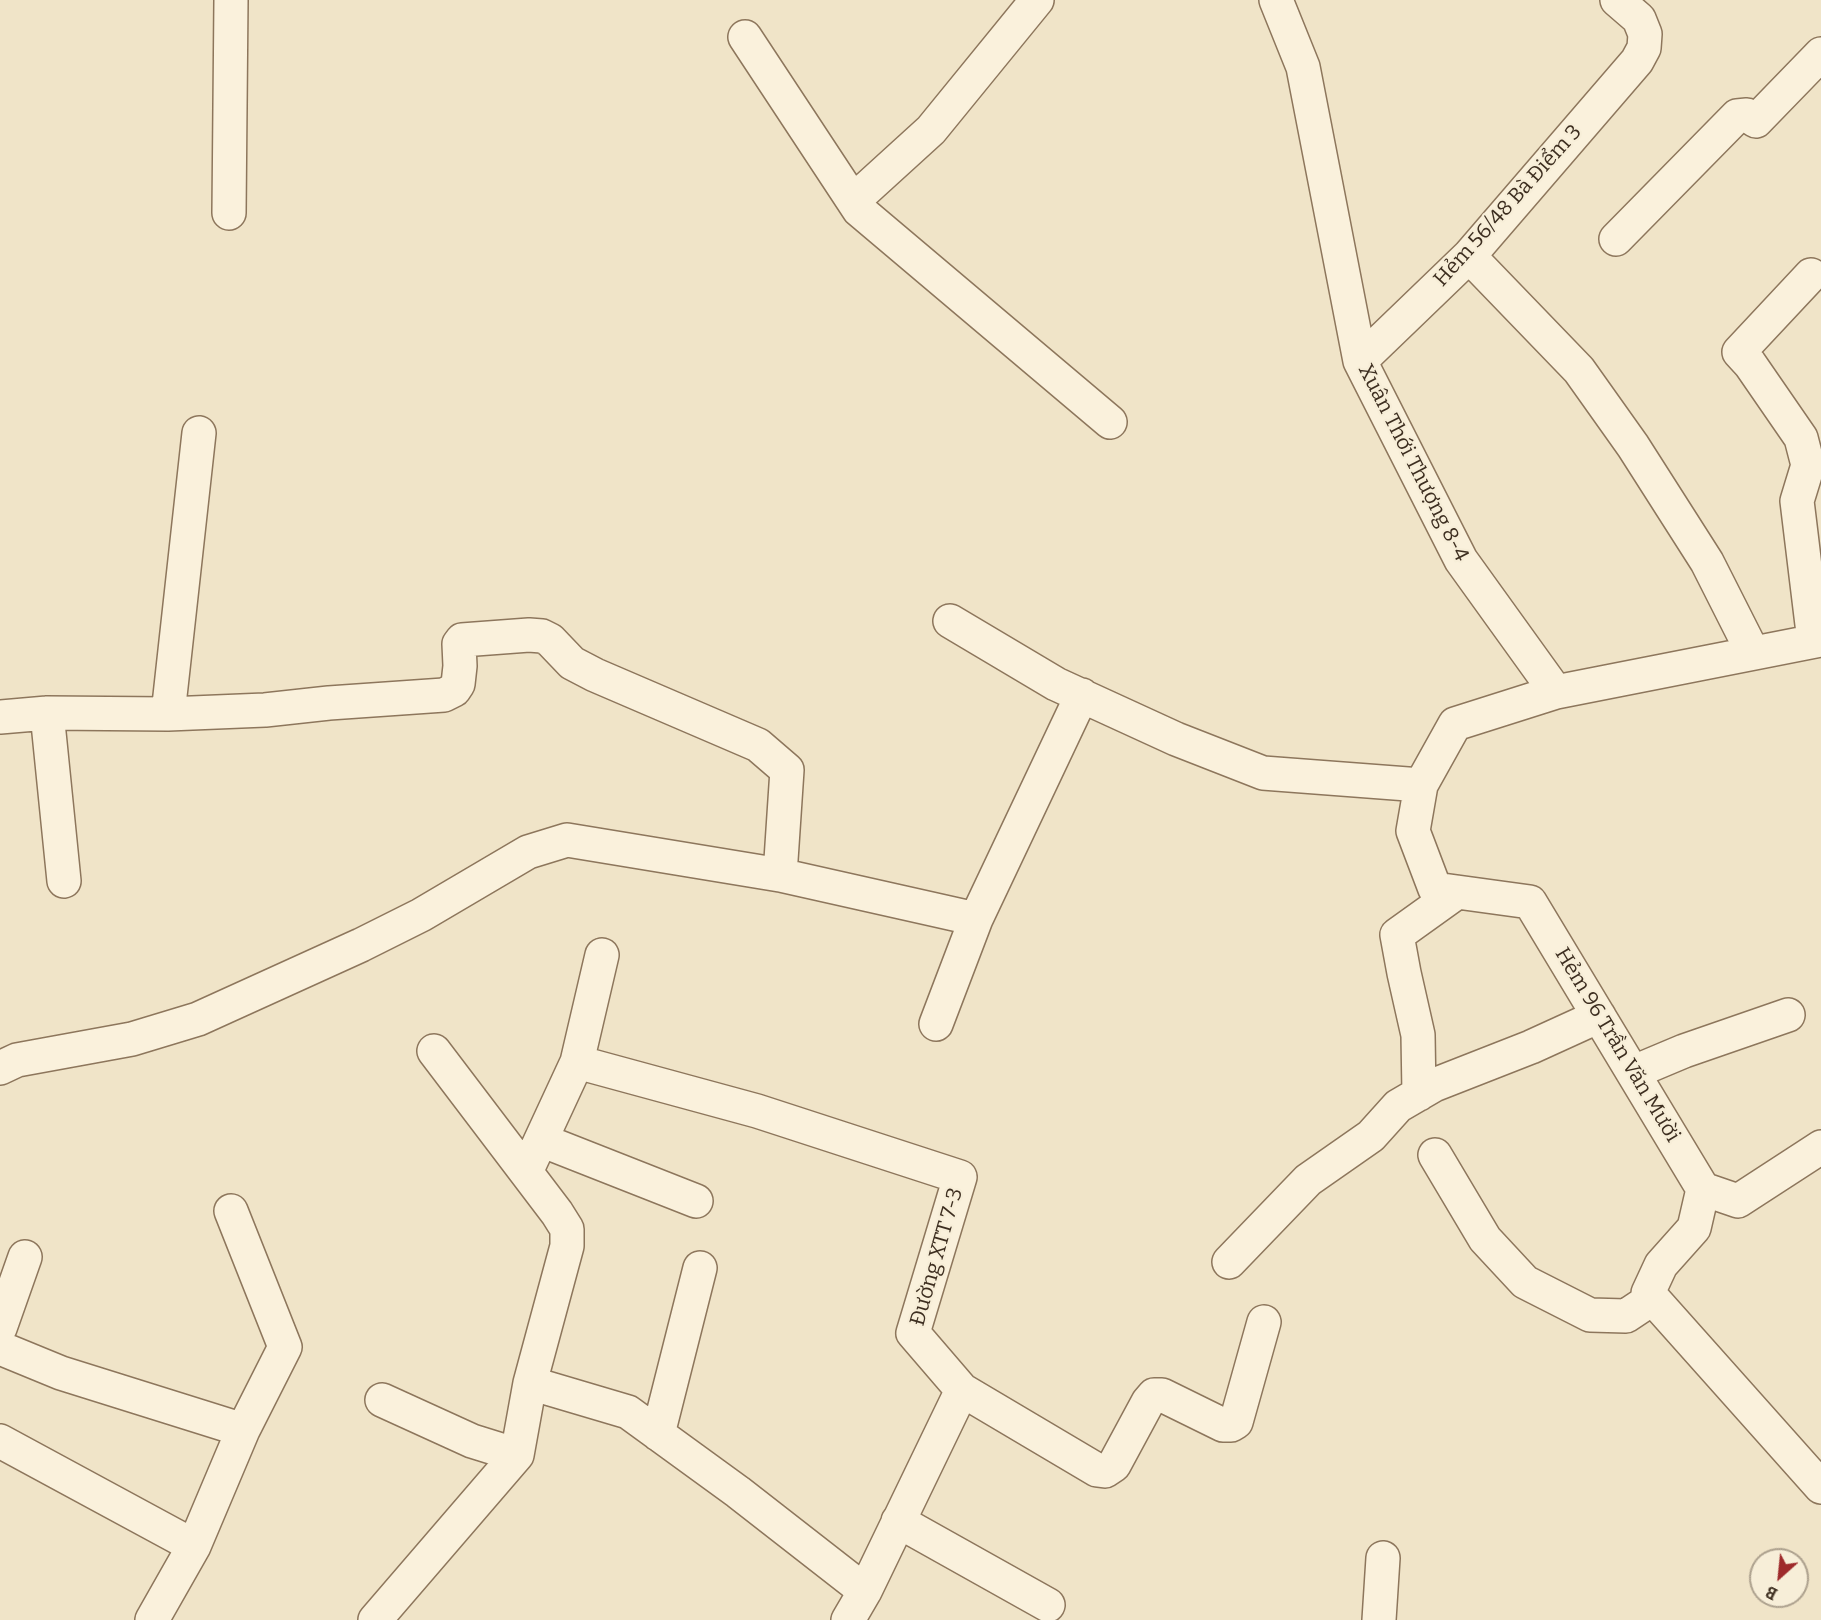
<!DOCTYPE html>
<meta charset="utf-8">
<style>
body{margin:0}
#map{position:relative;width:1821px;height:1620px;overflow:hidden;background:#f0e4c8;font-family:Bitter,serif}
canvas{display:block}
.north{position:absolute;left:1749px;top:1548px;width:60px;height:60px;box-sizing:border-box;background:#f7eed8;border:2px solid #ada18e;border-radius:50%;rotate:207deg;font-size:16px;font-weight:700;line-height:24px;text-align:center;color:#3d2e20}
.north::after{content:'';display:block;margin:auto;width:21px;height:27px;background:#9e2a2b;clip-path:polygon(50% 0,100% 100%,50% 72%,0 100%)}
</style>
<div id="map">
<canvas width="1821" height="1620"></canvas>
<div class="north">B</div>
</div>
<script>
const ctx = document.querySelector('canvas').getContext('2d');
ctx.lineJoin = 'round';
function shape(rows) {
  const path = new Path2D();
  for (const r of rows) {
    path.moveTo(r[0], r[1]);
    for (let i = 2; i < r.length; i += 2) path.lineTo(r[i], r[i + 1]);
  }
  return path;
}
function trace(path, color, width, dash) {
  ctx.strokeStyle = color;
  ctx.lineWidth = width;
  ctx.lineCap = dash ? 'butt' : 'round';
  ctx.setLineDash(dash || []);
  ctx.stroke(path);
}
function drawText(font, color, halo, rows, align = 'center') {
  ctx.font = font + ' Bitter,serif';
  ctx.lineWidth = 4.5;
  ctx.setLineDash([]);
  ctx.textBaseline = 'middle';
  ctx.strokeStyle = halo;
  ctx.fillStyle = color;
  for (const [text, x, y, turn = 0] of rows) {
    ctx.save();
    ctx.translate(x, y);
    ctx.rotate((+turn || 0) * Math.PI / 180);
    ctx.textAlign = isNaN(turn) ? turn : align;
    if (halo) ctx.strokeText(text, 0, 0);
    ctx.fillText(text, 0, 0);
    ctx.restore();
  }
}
const minor = shape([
 [1276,0,1303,67,1360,361,1461,560,1556,692],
 [745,37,859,210,1110,422],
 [853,201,931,130,1037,0],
 [229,213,231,0],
 [1616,239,1737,116,1747,115,1756,121,1821,54],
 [1469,256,1579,370,1633,446,1707,562,1753,653],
 [1811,275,1739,352,1750,364,1801,438,1808,465,1797,501,1814,641],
 [1360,361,1469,256,1637,61,1644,48,1645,34,1639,19,1617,0],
 [950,621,1056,684,1176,739,1263,773,1421,785],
 [47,713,64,881],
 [168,714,199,433],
 [0,717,47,713,168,714,265,710,329,703,444,695,454,690,458,684,460,666,459,644,462,640,529,635,542,636,550,640,572,663,595,675,758,745,787,770,780,875],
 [936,1024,976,919],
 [577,1062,757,1111,960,1177,913,1333,962,1390,865,1591,848,1620],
 [0,1068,17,1060,132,1039,198,1019,361,945,421,915,528,852,567,840,780,875,976,919,1082,695],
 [1634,1072,1684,1051,1788,1015],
 [1419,1094,1418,1035,1404,973,1397,935,1457,892],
 [541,1140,696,1201],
 [1435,1155,1485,1239,1525,1282,1590,1315,1626,1316,1653,1298],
 [526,1172,577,1062,602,955],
 [1703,1189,1530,902,1435,889,1413,831,1421,785,1455,724,1556,692,1821,640],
 [1703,1189,1694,1228,1661,1265,1648,1293,1821,1487],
 [1703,1189,1738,1201,1821,1147],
 [1229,1262,1308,1180,1371,1136,1398,1106,1434,1085,1531,1047,1599,1016],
 [0,1328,25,1257],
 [0,1348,61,1373,243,1430],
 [530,1383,628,1412,738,1492,865,1591],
 [962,1390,1097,1470,1105,1471,1114,1465,1148,1402,1154,1395,1162,1395,1223,1425,1231,1425,1236,1422,1264,1322],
 [382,1400,472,1441,517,1455],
 [658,1434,700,1268],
 [0,1441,194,1546],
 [898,1521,1048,1605],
 [152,1620,194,1546,243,1430,285,1347,231,1211],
 [375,1620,517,1455,530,1383,567,1246,567,1229,557,1213,434,1051],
 [1379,1620,1383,1558]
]);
const streetNames = [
 ["Hẻm 56/48 Bà Điểm 3",1508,206,-48],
 ["Xuân Thới Thượng 8-4",1413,463,63],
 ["Hẻm 96 Trần Văn Mười",1617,1045,59],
 ["Đường XTT 7-3",937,1257,-74]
];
trace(minor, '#8d765c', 36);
trace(minor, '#faf1dc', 33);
drawText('21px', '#3d2e20', '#f7eed8', streetNames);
</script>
